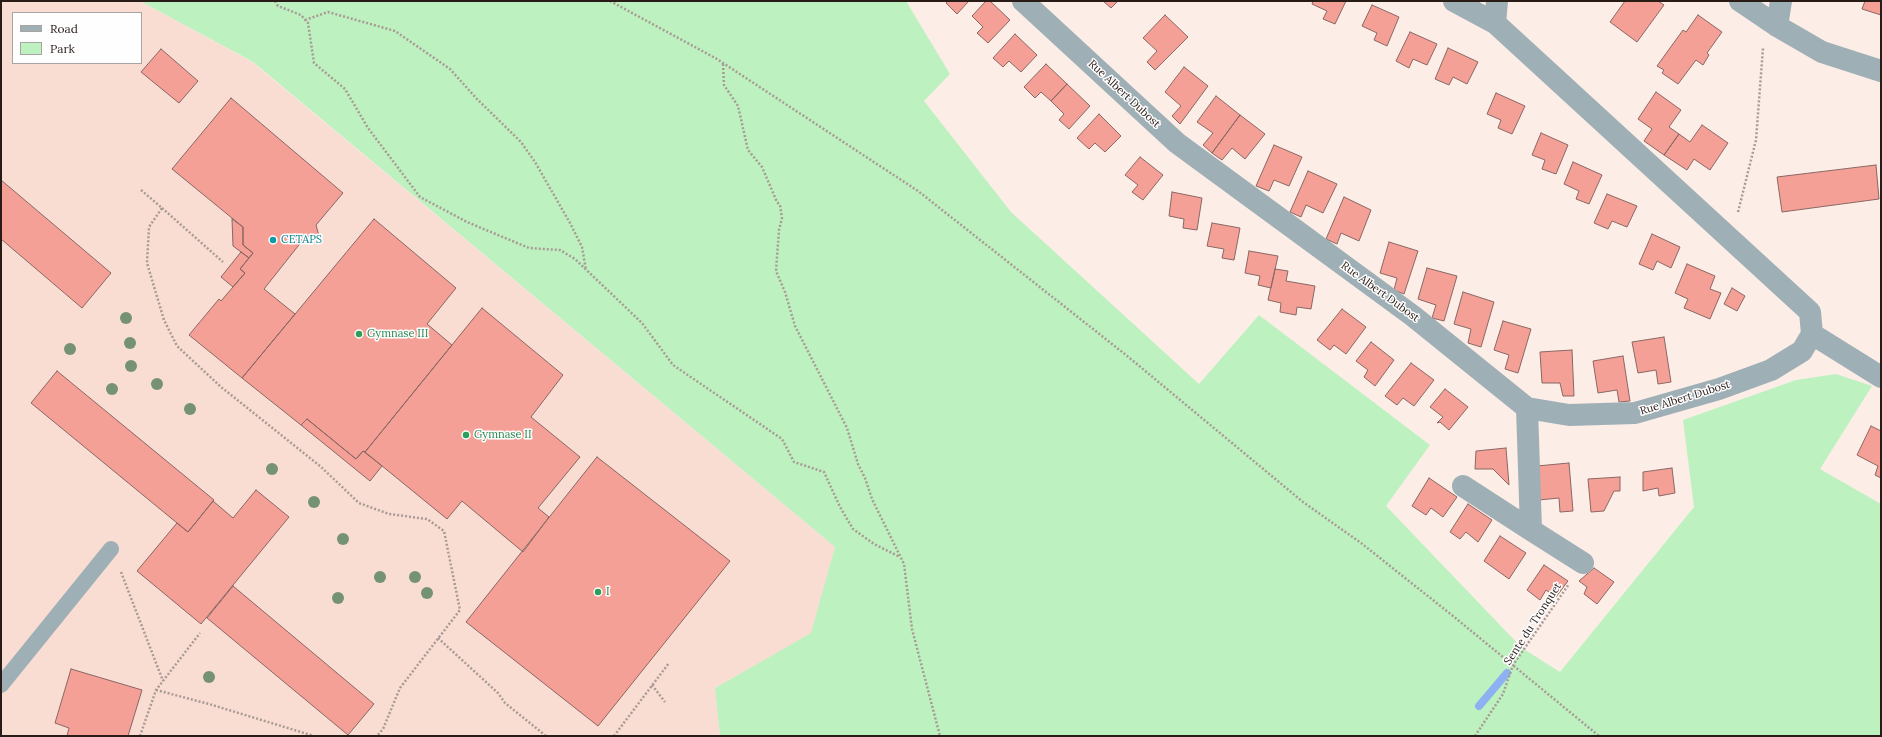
<!DOCTYPE html>
<style>
body{margin:0}
#map{position:relative;width:1882px;height:737px;overflow:hidden;background:#fcede7;font-family:Lora,serif}
canvas{display:block}
.frame{position:absolute;inset:0;border:2px solid #291c17;pointer-events:none}
.legend{position:absolute;left:12px;top:12px;width:130px;height:52px;box-sizing:border-box;background:#fefefe;border:1px solid #a9a4a2;margin:0;padding:5px 7px;list-style:none;font-size:12px;color:#291c17}
.legend li{display:flex;align-items:center;gap:8px;height:20px}
.legend b{width:20px;border:1px solid #a9a4a2}
</style>
<div id="map">
<canvas width="1882" height="737"></canvas>
<div class="frame"></div>
<ul class="legend">
<li><b style="height:5px;background:#9fafb6"></b>Road</li>
<li><b style="height:11px;background:#bef1c0"></b>Park</li>
</ul>
</div>
<script>
const ctx = document.querySelector('canvas').getContext('2d');
ctx.lineJoin = 'round';
function fillPath(path, color) {
  ctx.fillStyle = color;
  ctx.fill(path, 'evenodd');
}
function shape(rows) {
  const path = new Path2D();
  for (const r of rows) {
    path.moveTo(r[0], r[1]);
    for (let i = 2; i < r.length; i += 2) path.lineTo(r[i], r[i + 1]);
  }
  return path;
}
function trace(path, color, width, dash) {
  ctx.strokeStyle = color;
  ctx.lineWidth = width;
  ctx.lineCap = dash ? 'butt' : 'round';
  ctx.setLineDash(dash || []);
  ctx.stroke(path);
}
function drawText(font, color, halo, rows, align = 'center') {
  ctx.font = font + ' Lora,serif';
  ctx.lineWidth = 3;
  ctx.setLineDash([]);
  ctx.textBaseline = 'middle';
  ctx.strokeStyle = halo;
  ctx.fillStyle = color;
  for (const [text, x, y, turn = 0] of rows) {
    ctx.save();
    ctx.translate(x, y);
    ctx.rotate((+turn || 0) * Math.PI / 180);
    ctx.textAlign = isNaN(turn) ? turn : align;
    if (halo) ctx.strokeText(text, 0, 0);
    ctx.fillText(text, 0, 0);
    ctx.restore();
  }
}
const built = shape([
 [1,1,140,1,252,62,835,547,812,633,715,688,720,736,1,736],
 [13,13,141,13,141,63,13,63]
]);
const green = shape([
 [140,1,906,1,950,74,924,101,1011,212,1199,384,1259,315,1430,445,1386,506,1522,648,1560,672,1694,507,1683,420,1796,380,1836,374,1872,386,1820,469,1881,504,1881,736,720,736,715,688,811,633,835,547,253,62]
]);
const stream = shape([
 [1479,706,1507,673]
]);
const building = shape([
 [948,1,969,1,957,14,946,3,948,1],
 [986,1,990,1,1010,20,988,43,977,33,983,27,972,16,986,1],
 [1103,1,1118,1,1111,8,1103,1],
 [1313,1,1346,1,1335,24,1323,19,1327,11,1312,4,1313,1],
 [1625,1,1658,1,1664,5,1637,42,1610,22,1625,1],
 [1865,1,1881,1,1881,15,1862,9,1865,1],
 [1372,5,1399,17,1387,46,1374,40,1377,33,1362,26,1372,5],
 [1165,15,1188,37,1155,70,1147,62,1157,51,1143,38,1165,15],
 [1698,15,1722,32,1707,53,1709,55,1703,65,1696,60,1678,84,1662,73,1664,70,1657,66,1683,30,1686,32,1698,15],
 [1410,32,1437,44,1427,65,1413,59,1409,68,1396,61,1410,32],
 [1015,34,1037,55,1021,72,1009,61,1003,67,993,58,1015,34],
 [1448,48,1478,62,1467,84,1453,77,1449,85,1435,79,1448,48],
 [161,49,198,81,179,103,141,72,161,49],
 [1046,64,1067,84,1051,101,1041,92,1035,98,1024,87,1046,64],
 [1184,67,1208,86,1180,124,1172,116,1181,106,1165,92,1184,67],
 [1067,84,1090,106,1069,129,1059,120,1064,114,1051,101,1067,84],
 [1656,92,1681,110,1669,127,1679,134,1664,155,1644,141,1652,129,1638,119,1656,92],
 [1496,93,1525,106,1512,134,1498,128,1501,120,1487,114,1496,93],
 [1216,96,1240,115,1212,153,1203,145,1213,133,1197,122,1216,96],
 [231,98,343,193,316,225,319,236,306,236,264,289,295,314,242,378,189,335,219,299,221,301,245,273,240,269,253,253,243,245,243,227,172,169,231,98],
 [1099,114,1121,136,1105,152,1095,143,1089,149,1077,138,1099,114],
 [1240,115,1265,134,1245,159,1232,148,1222,160,1212,153,1240,115],
 [1702,125,1728,143,1710,170,1694,159,1687,170,1664,155,1679,134,1690,142,1702,125],
 [1541,133,1568,145,1556,174,1542,169,1545,160,1532,155,1541,133],
 [1274,145,1302,157,1289,186,1274,180,1269,191,1256,186,1274,145],
 [1140,157,1163,175,1143,200,1132,192,1138,185,1125,175,1140,157],
 [1573,162,1602,175,1589,204,1576,199,1579,191,1564,184,1573,162],
 [1876,165,1879,199,1782,212,1777,177,1876,165],
 [1308,171,1337,184,1323,213,1306,205,1301,217,1290,212,1308,171],
 [1,180,111,273,82,308,1,239,1,180],
 [1172,192,1202,198,1197,230,1183,228,1184,219,1169,216,1172,192],
 [1607,194,1637,206,1627,227,1612,221,1608,229,1594,223,1607,194],
 [1344,197,1371,210,1359,241,1341,233,1337,244,1326,239,1344,197],
 [232,219,243,227,243,245,253,253,249,258,233,246,232,219],
 [374,219,456,288,427,324,452,345,365,452,363,451,356,459,307,419,301,425,242,378,374,219],
 [1212,223,1240,228,1234,260,1222,258,1224,249,1207,246,1212,223],
 [1652,234,1680,247,1671,268,1657,261,1653,270,1639,264,1652,234],
 [1389,242,1418,251,1404,294,1394,290,1397,278,1380,273,1389,242],
 [1249,251,1278,256,1271,288,1258,285,1260,276,1245,273,1249,251],
 [241,252,249,258,240,269,245,273,233,287,221,277,241,252],
 [1687,264,1715,276,1710,289,1721,293,1710,319,1684,308,1688,299,1675,293,1687,264],
 [1427,268,1457,276,1444,321,1432,318,1436,305,1418,299,1427,268],
 [1275,269,1288,271,1286,281,1315,286,1311,309,1297,307,1296,315,1280,312,1281,303,1268,300,1275,269],
 [1732,288,1745,296,1737,311,1724,304,1732,288],
 [1463,292,1494,302,1481,347,1468,343,1471,329,1454,324,1463,292],
 [482,308,563,375,531,417,580,457,538,508,549,517,523,552,462,501,447,519,365,452,482,308],
 [1342,309,1366,327,1346,354,1334,345,1330,350,1317,340,1342,309],
 [1503,321,1531,329,1518,373,1505,369,1509,355,1494,350,1503,321],
 [1664,337,1671,382,1658,384,1656,370,1638,373,1632,342,1664,337],
 [1371,342,1394,360,1375,386,1364,377,1368,370,1356,361,1371,342],
 [1572,350,1574,396,1563,396,1560,383,1542,383,1540,352,1572,350],
 [1623,356,1630,401,1619,402,1617,390,1598,393,1593,361,1623,356],
 [1411,363,1434,380,1414,406,1403,398,1397,405,1385,396,1411,363],
 [57,371,214,500,188,532,31,403,57,371],
 [1445,389,1468,407,1449,430,1440,422,1437,423,1443,417,1430,407,1445,389],
 [307,419,356,459,363,451,382,466,370,481,301,425,307,419],
 [1871,426,1881,431,1881,478,1875,475,1878,466,1857,455,1871,426],
 [1506,448,1509,485,1493,469,1475,469,1476,451,1506,448],
 [597,457,730,561,598,726,466,622,597,457],
 [1569,463,1573,511,1560,512,1559,498,1539,500,1537,466,1569,463],
 [1672,468,1675,493,1659,496,1658,488,1643,491,1643,472,1672,468],
 [1620,477,1620,491,1614,491,1604,511,1591,512,1588,479,1620,477],
 [1429,478,1457,497,1443,517,1431,508,1426,515,1412,506,1429,478],
 [256,490,289,517,201,624,137,571,177,523,188,532,213,501,233,518,256,490],
 [1468,504,1492,520,1478,542,1466,532,1460,539,1450,532,1468,504],
 [1500,536,1526,553,1509,579,1484,561,1500,536],
 [1544,565,1568,581,1556,597,1546,590,1540,600,1527,590,1544,565],
 [1594,568,1614,582,1597,604,1584,594,1587,587,1579,581,1594,568],
 [233,586,374,704,348,735,207,618,233,586],
 [71,669,142,690,128,736,67,736,69,728,55,723,71,669]
]);
const path = shape([
 [275,1,278,6,301,15,308,23,314,63,345,89,368,128,420,197,467,222,529,248,560,250,575,259,642,323,673,365,782,439,794,462,824,472,840,507,853,529,874,544,900,557],
 [610,1,717,59,918,191,1126,355,1303,502,1361,543,1453,616,1599,736],
 [305,20,328,12,395,31,450,69,476,98,521,142,535,162,570,223,582,247,586,270],
 [723,64,724,85,738,106,748,150,762,167,777,202,780,205,782,218,779,230,776,271,785,292,795,326,847,428,858,464,865,478,872,499,904,564,912,629,940,736],
 [141,190,162,208,149,227,147,263,164,320,177,346,221,387,320,466,359,503,389,514,427,519,444,531,460,610,400,688,383,729,377,736],
 [162,208,223,262],
 [1738,212,1756,140,1763,48],
 [121,572,163,681],
 [438,638,498,693,505,703,546,736],
 [652,685,665,702],
 [156,690,209,704,314,736],
 [140,736,156,690,200,633],
 [614,736,669,663],
 [1475,736,1503,694,1513,665,1569,584]
]);
const lane = shape([
 [1,685,111,549]
]);
const street = shape([
 [1023,1,1177,143,1413,316,1527,408,1569,415,1635,413,1719,389,1771,370,1802,351,1812,334,1810,312,1495,23,1497,1],
 [1454,1,1495,23],
 [1740,1,1777,26,1822,52,1881,71],
 [1777,26,1781,1],
 [1812,334,1881,377],
 [1527,408,1531,530,1583,563],
 [1463,486,1531,530]
]);
const trees = [
 [126,318],
 [130,343],
 [70,349],
 [131,366],
 [157,384],
 [112,389],
 [190,409],
 [272,469],
 [314,502],
 [343,539],
 [380,577],
 [415,577],
 [427,593],
 [338,598],
 [209,677]
];
const markers = [
 [273,240,4,"#0f9aa8"],
 [359,334,4,"#2e9e5b"],
 [466,435,4,"#2e9e5b"],
 [598,592,4,"#2e9e5b"]
];
const streetNames = [
 ["Rue Albert Dubost",1124,94,43],
 ["Rue Albert Dubost",1380,292,36],
 ["Rue Albert Dubost",1685,398,-17],
 ["Sente du Tronquet",1533,624,-57]
];
const cultureNames = [
 ["CETAPS",281,240]
];
const leisureNames = [
 ["Gymnase III",367,334],
 ["Gymnase II",474,435],
 ["I",606,592]
];
fillPath(built, '#f9ddd3');
fillPath(green, '#bef1c0');
trace(stream, '#8db1f1', 8);
fillPath(building, '#f4a097');
trace(building, '#8a6763', 1);
trace(path, '#a89a94', 2.5, [2, 2]);
trace(lane, '#9fafb6', 16);
trace(street, '#9fafb6', 22);
ctx.fillStyle = '#759374';
for (const [x, y] of trees) {
  ctx.beginPath();
  ctx.arc(x, y, 6, 0, 2 * Math.PI);
  ctx.fill();
}
for (const [x, y, r, color] of markers) {
  const dot = new Path2D();
  dot.arc(x, y, r, 0, 2 * Math.PI);
  ctx.fillStyle = color;
  ctx.fill(dot);
  trace(dot, '#fefefe', 1.5);
}
drawText('11px', '#291c17', '#fefefe', streetNames);
drawText('11px', '#0d838f', '#fefefe', cultureNames, 'left');
drawText('11px', '#27864d', '#fefefe', leisureNames, 'left');
</script>
